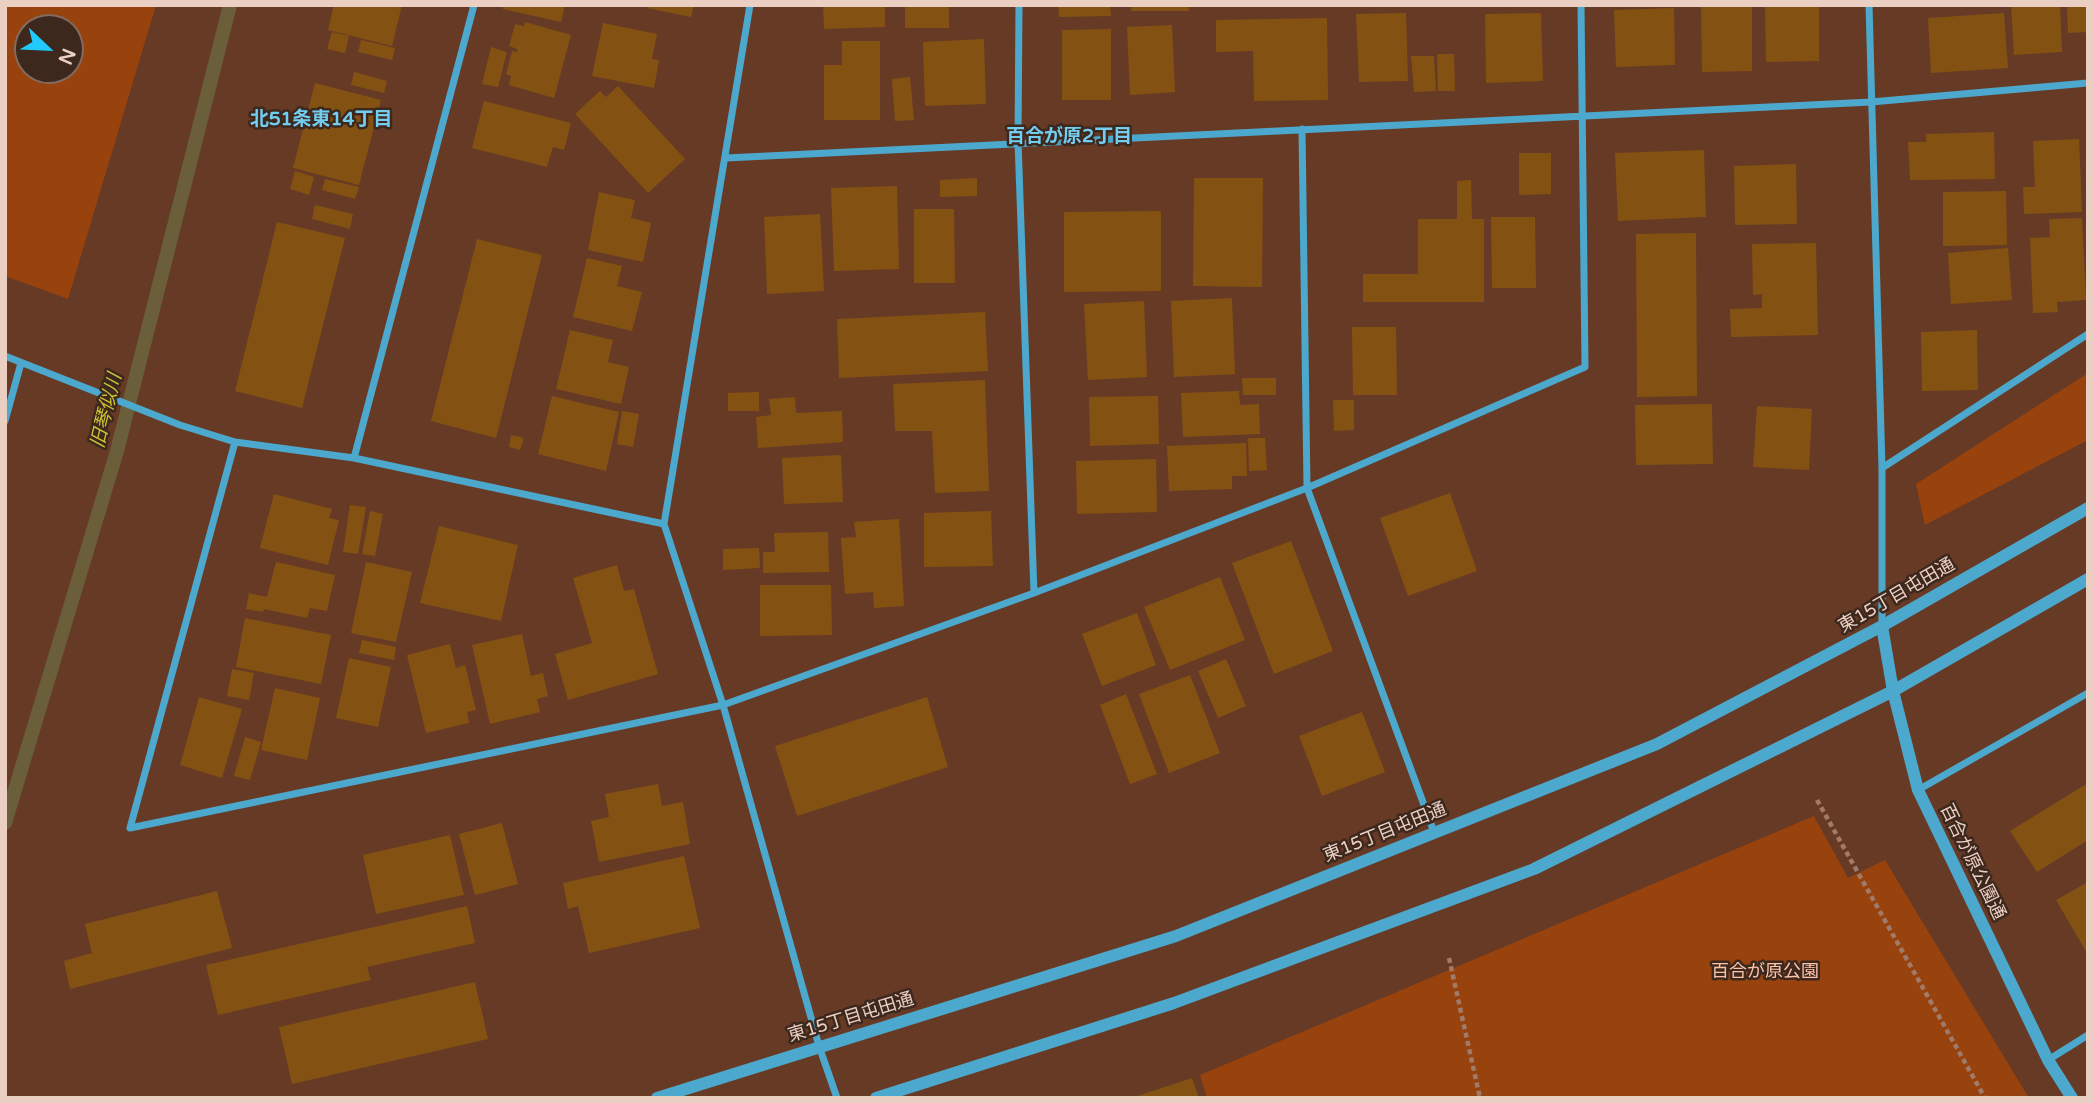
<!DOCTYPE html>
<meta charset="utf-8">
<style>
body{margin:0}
#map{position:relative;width:2093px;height:1103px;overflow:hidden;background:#673a25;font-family:"Varela Round",sans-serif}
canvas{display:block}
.frame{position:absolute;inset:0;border:7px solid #ebcfc2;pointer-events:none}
.north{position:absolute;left:14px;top:14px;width:70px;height:70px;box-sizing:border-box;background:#3d281e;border:2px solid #836b60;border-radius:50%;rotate:113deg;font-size:19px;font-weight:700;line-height:28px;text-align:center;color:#ebcfc2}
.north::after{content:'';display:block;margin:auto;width:24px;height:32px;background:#21c9fd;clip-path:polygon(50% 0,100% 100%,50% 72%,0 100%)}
</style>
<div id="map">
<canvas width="2093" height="1103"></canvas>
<div class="frame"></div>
<div class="north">N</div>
</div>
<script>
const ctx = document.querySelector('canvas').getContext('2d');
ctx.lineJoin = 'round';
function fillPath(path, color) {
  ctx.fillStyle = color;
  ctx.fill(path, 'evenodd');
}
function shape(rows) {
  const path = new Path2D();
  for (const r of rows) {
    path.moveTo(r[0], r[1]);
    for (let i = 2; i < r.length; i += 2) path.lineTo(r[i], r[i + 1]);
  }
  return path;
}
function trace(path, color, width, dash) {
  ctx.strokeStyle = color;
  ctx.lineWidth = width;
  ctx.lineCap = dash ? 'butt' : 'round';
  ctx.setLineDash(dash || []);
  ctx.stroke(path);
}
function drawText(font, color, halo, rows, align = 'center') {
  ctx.font = font + ' "Varela Round","Noto Sans JP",sans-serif';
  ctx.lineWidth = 5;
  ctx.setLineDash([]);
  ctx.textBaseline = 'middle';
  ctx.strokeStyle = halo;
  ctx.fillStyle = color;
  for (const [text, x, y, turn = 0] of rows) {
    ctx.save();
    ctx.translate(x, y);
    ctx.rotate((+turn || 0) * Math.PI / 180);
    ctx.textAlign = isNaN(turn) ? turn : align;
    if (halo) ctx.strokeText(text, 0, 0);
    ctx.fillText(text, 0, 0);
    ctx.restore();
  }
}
const green = shape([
 [5,5,156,5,68,299,5,276],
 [28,28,70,28,70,70,28,70],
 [2088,373,2088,440,1925,525,1916,484],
 [1814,816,1848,878,1885,860,2029,1098,1207,1098,1200,1075]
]);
const stream = shape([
 [5,823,117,451,230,5]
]);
const building = shape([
 [334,5,402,5,392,46,328,30],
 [503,5,565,5,561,22,503,9],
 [648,5,694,5,691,17,647,8],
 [823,5,885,5,885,27,824,29],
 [905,5,949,5,949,28,905,28],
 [1058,5,1110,5,1111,16,1059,17],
 [1131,5,1189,5,1189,11,1131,11],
 [1701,5,1752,5,1752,71,1702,72],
 [1819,5,1819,61,1766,62,1765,6],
 [2011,5,2060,5,2062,52,2014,55],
 [2067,5,2088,5,2088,32,2068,33],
 [1674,8,1675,65,1616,67,1614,10],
 [1406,13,1408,81,1359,82,1356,14],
 [1541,13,1543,81,1486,83,1485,14],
 [2004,13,2008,68,1931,73,1928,18],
 [1327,18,1328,100,1254,101,1253,51,1216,52,1216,20],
 [525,22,571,35,554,98,509,85,511,76,506,74,512,51,517,52,517,49,509,46,515,24,524,26],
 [603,23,657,34,652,59,659,60,654,88,592,76],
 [1172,25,1175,92,1130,95,1127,27],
 [1111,29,1111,100,1062,100,1062,30],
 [332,32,349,36,345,53,327,49],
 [984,39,986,104,925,106,923,42],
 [361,40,395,48,392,60,358,52],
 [842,41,880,41,880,120,824,120,824,65,842,65],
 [491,47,507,52,498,87,482,84],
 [1437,54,1454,54,1455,91,1438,91],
 [1411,56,1434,56,1436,91,1414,92],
 [354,72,387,81,384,93,351,85],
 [910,77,914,120,895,121,892,79],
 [315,83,381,100,359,185,293,168],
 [618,86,685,159,648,193,575,114,600,91,606,97],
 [484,101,571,123,564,150,553,147,547,167,472,148],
 [1994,132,1995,179,1910,180,1908,142,1926,142,1926,134],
 [2079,139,2082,212,2024,214,2023,187,2035,187,2033,141],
 [1704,150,1706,217,1618,221,1615,153],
 [1519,153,1551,153,1551,194,1519,195],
 [1796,164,1797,224,1735,225,1734,166],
 [295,171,314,177,309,195,290,189],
 [977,178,977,196,940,197,940,180],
 [1194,178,1263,178,1262,287,1193,286],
 [325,179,359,187,355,199,322,190],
 [1471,180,1472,219,1484,219,1484,302,1363,302,1363,274,1418,274,1418,219,1457,219,1457,181],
 [897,186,899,269,834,271,831,188],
 [2006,191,2007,245,1943,246,1943,192],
 [599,192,635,200,631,218,651,223,643,262,588,250],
 [315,205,353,214,350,229,312,219],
 [914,209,954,209,955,283,914,283],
 [1161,211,1161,291,1064,292,1064,212],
 [820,214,824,291,767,294,764,217],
 [1491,217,1535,217,1536,288,1492,288],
 [2082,218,2086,300,2057,302,2058,312,2033,313,2030,238,2050,237,2049,219],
 [277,222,345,238,302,408,235,391],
 [1696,233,1697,396,1637,397,1636,234],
 [477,239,542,255,496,438,431,421],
 [1816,243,1818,335,1731,337,1730,309,1762,308,1762,294,1753,295,1752,244],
 [2008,248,2012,300,1951,304,1948,253],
 [587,258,622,266,617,286,642,292,632,331,573,317],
 [1232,298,1235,374,1174,377,1171,301],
 [1144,301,1147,377,1088,380,1084,304],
 [985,312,988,371,839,378,837,319],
 [1352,327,1396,327,1397,395,1353,395],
 [570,330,613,340,608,362,629,367,621,404,556,389],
 [1977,330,1978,390,1922,391,1921,332],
 [1242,378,1276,378,1276,395,1243,395],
 [985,380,989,491,935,493,932,431,895,431,893,384],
 [1239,391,1240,405,1259,404,1260,434,1183,437,1181,393],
 [759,392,759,411,728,411,728,393],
 [552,396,619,412,606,471,538,454],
 [1158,396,1159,444,1090,446,1089,397],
 [795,397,796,413,842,411,843,442,758,448,756,417,771,415,769,399],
 [1333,400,1354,400,1354,430,1334,431],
 [1712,404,1713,464,1636,465,1635,405],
 [1757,406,1812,409,1809,470,1753,467],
 [622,411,639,414,633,447,617,444],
 [511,435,524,438,520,450,509,447],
 [1248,438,1265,438,1267,470,1249,471],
 [1246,443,1247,476,1232,476,1232,489,1169,491,1167,446],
 [841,455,843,502,784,504,782,458],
 [1156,459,1157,512,1077,514,1076,461],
 [1450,493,1477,571,1408,596,1380,518],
 [274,494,332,509,329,518,339,520,328,565,260,548],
 [350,505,366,507,358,554,343,552],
 [370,511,383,514,375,556,362,554],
 [991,511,993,566,924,567,924,513],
 [899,519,904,606,874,608,873,592,845,594,841,538,856,537,854,522],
 [439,526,518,545,501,621,420,603],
 [828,532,829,572,763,573,763,552,775,552,774,533],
 [1291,541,1333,651,1274,674,1232,563],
 [759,548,760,568,723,570,723,549],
 [276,562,335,575,327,611,310,608,307,618,264,609,263,612,246,609,249,593,267,597],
 [366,562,412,572,396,642,351,633],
 [617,565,624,591,634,589,658,674,568,700,555,654,592,643,573,578],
 [1220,577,1245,640,1170,670,1144,607],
 [760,585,831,585,832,635,760,636],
 [1137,613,1156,665,1102,686,1082,634],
 [245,618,331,635,321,684,236,667],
 [522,634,531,676,543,673,548,696,537,699,540,712,490,724,472,645],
 [362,640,396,647,394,660,359,653],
 [450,644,456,668,465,665,476,710,467,712,469,723,426,733,407,655],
 [349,658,391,667,378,727,336,718],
 [1226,659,1246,706,1218,718,1198,671],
 [232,669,254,673,249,700,227,696],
 [1190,675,1220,753,1169,773,1139,694],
 [275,688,320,698,307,760,261,750],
 [1126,694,1157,774,1130,784,1100,705],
 [199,697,242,709,222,778,180,765],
 [927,697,948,767,797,816,775,746],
 [1362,712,1385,772,1322,796,1299,736],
 [245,737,261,742,250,780,234,776],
 [2088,783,2088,840,2037,872,2010,831],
 [658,784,662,806,683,802,690,844,599,862,591,821,609,817,605,794],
 [502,823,518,884,475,895,459,834],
 [450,835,464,895,376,914,363,855],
 [684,856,700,928,589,953,578,906,568,909,563,883],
 [2088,882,2088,955,2056,900],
 [217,891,232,948,70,989,64,961,92,953,85,924],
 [467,906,475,943,367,967,371,980,218,1015,206,965],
 [475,982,488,1039,292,1084,279,1027],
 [1192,1078,1199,1098,1134,1098,1134,1097]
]);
const path = shape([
 [1817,800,1985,1098],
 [1449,958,1480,1098]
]);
const minor = shape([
 [750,5,664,524,723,705,819,1046,837,1098],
 [1019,5,1018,141,1034,593],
 [1869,5,1882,468,1882,626],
 [1302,129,1307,488,1434,832],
 [726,158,1871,102,2088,83],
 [5,356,180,425,235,442,354,458,664,524],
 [5,421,21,363],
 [235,442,130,828,723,705,1034,593,1307,488,1585,367,1581,5],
 [354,458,474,5],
 [1882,468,2088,334],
 [1918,790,2088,693],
 [2048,1060,2088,1035]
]);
const tertiary = shape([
 [1882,626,1893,691,1918,790,2048,1060,2072,1098],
 [657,1098,1176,936,1657,744,1882,626,2088,508],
 [876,1098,1174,1003,1534,869,1893,691,2088,579]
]);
const streetNames = [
 ["東15丁目屯田通",1897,596,-30],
 ["東15丁目屯田通",1385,833,-22],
 ["百合が原公園通",1972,862,64],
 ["東15丁目屯田通",851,1018,-17]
];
const parkNames = [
 ["百合が原公園",1765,972]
];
const neighbourhoodNames = [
 ["北51条東14丁目",321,120],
 ["百合が原2丁目",1069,137]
];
const waterNames = [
 ["旧琴似川",107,411,-76]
];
fillPath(green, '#98420d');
trace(stream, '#6a5f3a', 14);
fillPath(building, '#835213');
trace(path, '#a07b69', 4.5, [5, 3.5]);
trace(minor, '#4ca8cc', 7);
trace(tertiary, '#4ca8cc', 12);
drawText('18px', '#ebcfc2', '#3d281e', streetNames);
drawText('18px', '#fdc2a7', '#3d281e', parkNames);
drawText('bold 19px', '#73cdf1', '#3d281e', neighbourhoodNames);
drawText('italic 19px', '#cbc334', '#3d281e', waterNames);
</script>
